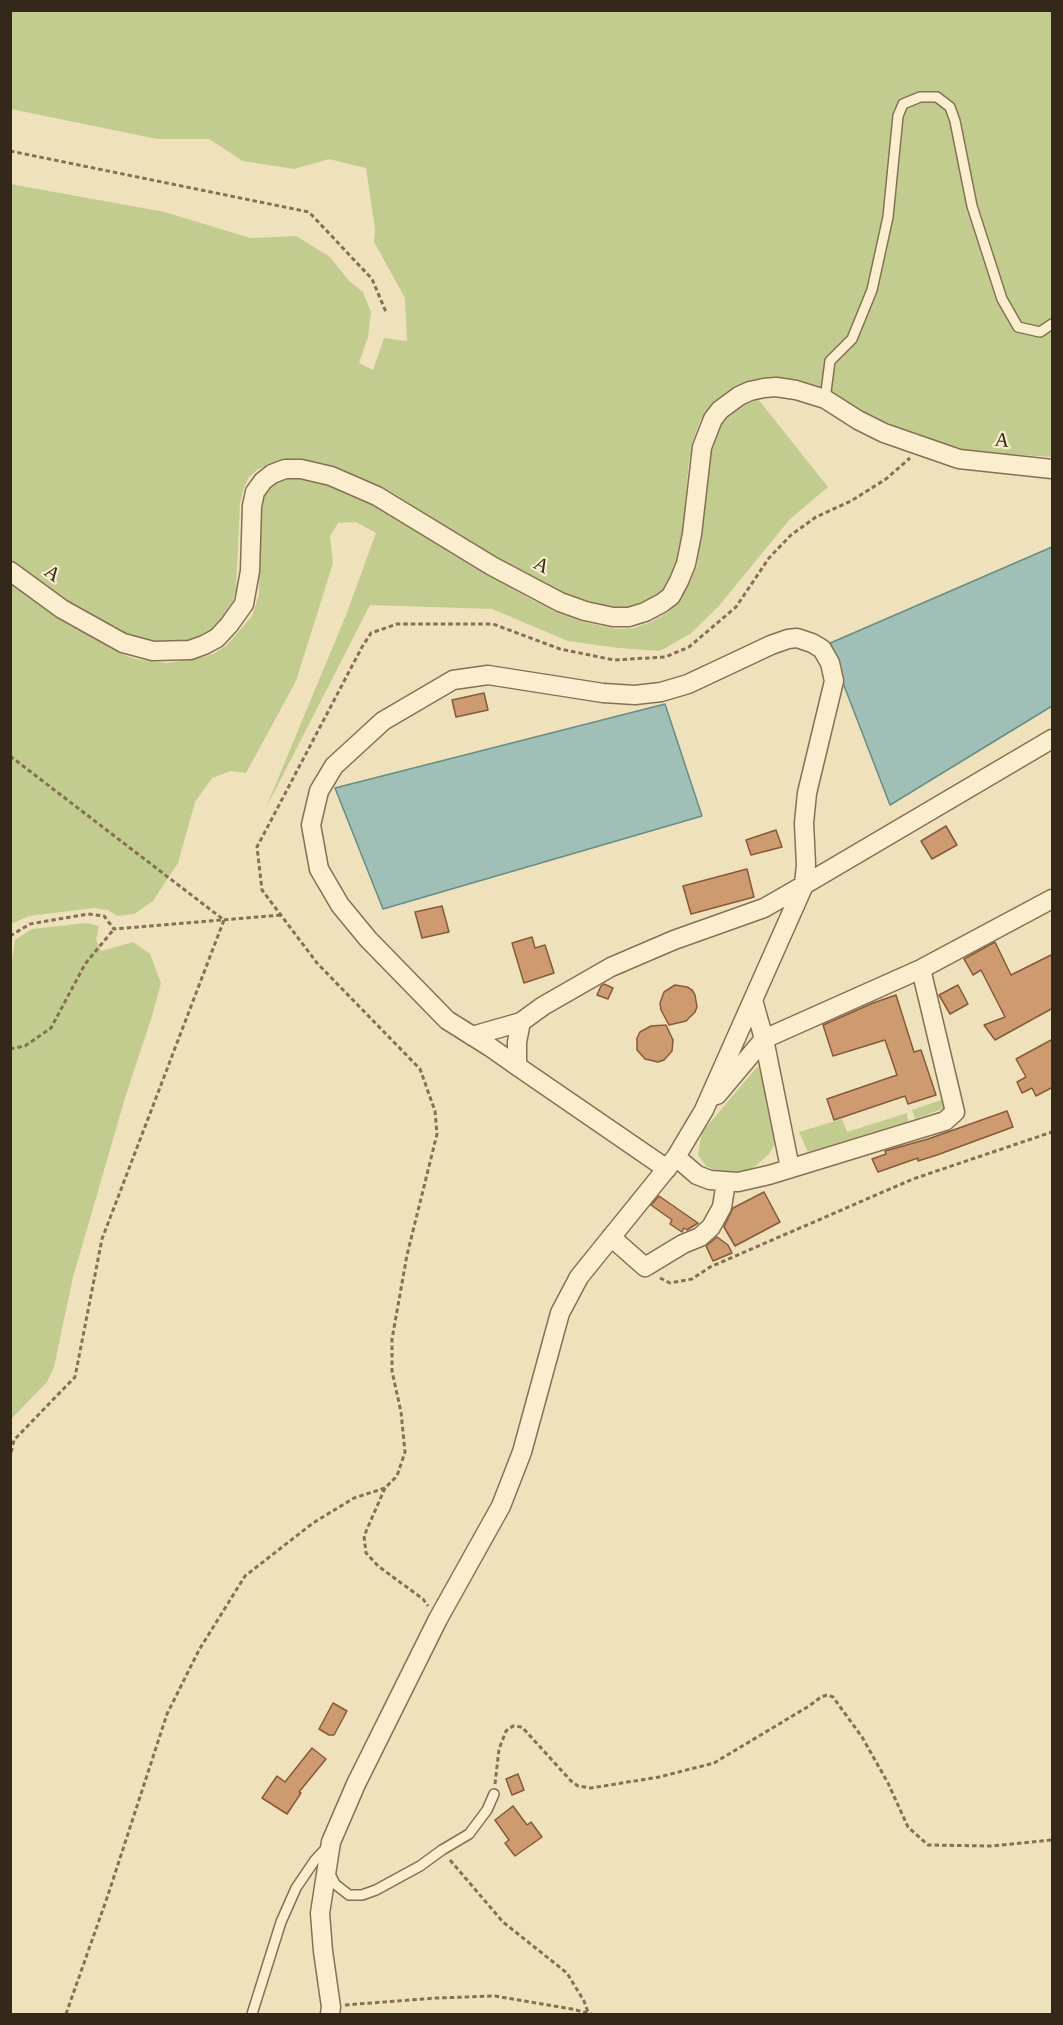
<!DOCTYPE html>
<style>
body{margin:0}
#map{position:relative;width:1063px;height:2025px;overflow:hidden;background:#efe1bb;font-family:Georgia,serif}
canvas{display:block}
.frame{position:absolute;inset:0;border:12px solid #34281a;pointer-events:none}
</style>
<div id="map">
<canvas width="1063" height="2025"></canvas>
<div class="frame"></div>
</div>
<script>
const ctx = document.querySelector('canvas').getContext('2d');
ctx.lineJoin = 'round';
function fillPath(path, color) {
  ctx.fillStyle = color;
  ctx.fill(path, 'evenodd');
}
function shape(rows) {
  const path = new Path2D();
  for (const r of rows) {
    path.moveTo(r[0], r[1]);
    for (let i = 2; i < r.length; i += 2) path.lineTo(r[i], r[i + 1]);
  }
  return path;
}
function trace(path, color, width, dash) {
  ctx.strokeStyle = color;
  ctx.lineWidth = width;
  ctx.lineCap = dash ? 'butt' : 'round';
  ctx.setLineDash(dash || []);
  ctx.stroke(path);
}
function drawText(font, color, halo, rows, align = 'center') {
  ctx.font = font + ' Georgia,serif';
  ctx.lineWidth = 4.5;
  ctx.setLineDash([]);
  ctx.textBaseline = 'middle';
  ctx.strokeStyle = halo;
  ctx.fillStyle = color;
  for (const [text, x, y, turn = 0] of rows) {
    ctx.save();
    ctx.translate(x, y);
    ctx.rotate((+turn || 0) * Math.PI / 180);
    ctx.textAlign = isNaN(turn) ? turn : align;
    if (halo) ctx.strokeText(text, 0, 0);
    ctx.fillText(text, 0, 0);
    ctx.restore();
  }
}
const green = shape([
 [11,11,1052,11,1052,457,962,451,928,442,832,397,738,387,713,404,700,421,692,443,688,469,683,532,677,561,670,579,663,591,654,600,628,608,615,608,588,603,563,594,497,560,395,494,372,483,324,466,286,461,272,464,258,469,248,478,243,491,240,504,236,590,233,601,212,632,200,640,154,644,127,637,68,602,11,561,10,184,165,212,250,238,296,236,330,257,349,281,363,292,371,312,368,337,359,363,373,370,384,338,407,341,405,298,374,242,375,229,366,168,329,159,294,169,243,161,209,139,157,139,11,109],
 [758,399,828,487,790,519,718,607,690,634,660,651,619,648,568,641,492,609,370,605,265,810,346,615,376,533,356,522,338,523,330,536,333,563,296,681,246,773,231,771,212,778,195,802,178,863,153,901,134,914,117,916,108,910,94,908,29,916,11,924,11,583,58,616,122,654,136,659,167,663,203,657,215,653,227,645,252,616,259,595,260,508,264,495,269,485,286,477,300,477,328,484,375,504,527,597,556,612,584,622,616,629,634,628,651,622,669,612,679,600,688,585,697,566,710,450,719,425,726,417,744,405],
 [86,923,99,926,96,940,101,951,133,942,150,954,161,983,152,1016,125,1098,73,1277,54,1367,47,1382,11,1419,10,976,15,940,32,929],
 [758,1066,777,1122,775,1144,769,1154,752,1169,740,1172,719,1172,706,1166,698,1155,702,1132],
 [944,1099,948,1107,915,1119,912,1110],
 [907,1113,908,1121,808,1152,799,1132,842,1119,847,1132]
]);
const water = shape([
 [1052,547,1052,706,890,805,828,644,1052,547],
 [665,704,702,816,383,909,335,788,665,704]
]);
const building = shape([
 [484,693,488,710,456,717,452,700,484,693],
 [946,826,957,845,932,859,921,841,946,826],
 [776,830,782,847,751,855,746,840,776,830],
 [747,869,754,897,691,914,683,886,747,869],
 [442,906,449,932,422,938,415,912,442,906],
 [532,937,535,948,545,945,554,973,524,983,512,943,532,937],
 [995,942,1011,975,1053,954,1053,1008,995,1040,984,1025,1005,1017,981,970,973,975,964,959,995,942],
 [604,984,613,988,608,999,597,995,601,986,604,984],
 [675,985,687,987,692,990,695,995,697,1007,695,1012,686,1021,669,1025,661,1010,660,1003,664,992,675,985],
 [958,985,968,1004,950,1014,939,995,958,985],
 [896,995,914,1052,921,1050,936,1095,908,1104,905,1096,834,1120,827,1099,897,1075,885,1040,833,1056,823,1025,873,1003,896,995],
 [666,1025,673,1040,672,1051,664,1060,658,1062,645,1059,637,1050,637,1038,640,1032,651,1026,666,1025],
 [1053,1039,1053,1087,1036,1096,1032,1088,1022,1093,1017,1082,1026,1077,1016,1059,1053,1039],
 [1007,1111,1013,1127,937,1155,918,1161,918,1158,878,1172,872,1159,886,1154,885,1151,928,1139,1007,1111],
 [764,1192,780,1222,735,1246,724,1227,733,1208,764,1192],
 [659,1196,698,1223,687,1230,684,1228,682,1232,670,1224,672,1220,651,1205,659,1196],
 [717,1237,728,1245,732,1253,713,1261,706,1246,717,1237],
 [333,1703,347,1711,334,1735,329,1735,319,1729,333,1703],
 [312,1748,326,1759,299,1792,301,1793,287,1814,262,1798,277,1776,285,1782,312,1748],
 [518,1774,524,1790,512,1795,506,1779,518,1774],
 [513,1806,527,1825,531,1822,542,1837,515,1856,505,1843,509,1840,495,1820,513,1806]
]);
const path = shape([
 [10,151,309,212,372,279,386,312],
 [10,756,224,920,102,1239,75,1377,14,1440,10,1457],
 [10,936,30,924,88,914,104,916,114,929,281,915],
 [10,1049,25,1046,51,1028,85,964,114,929],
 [660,1278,670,1283,692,1279,710,1267,913,1179,1052,1132],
 [385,1488,364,1536,366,1553,378,1566,423,1599,428,1606],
 [495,1784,499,1749,506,1731,513,1726,522,1727,571,1781,578,1786,591,1788,659,1777,714,1763,809,1706,821,1697,827,1695,833,1697,862,1737,888,1783,908,1827,928,1845,991,1846,1052,1840],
 [450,1860,503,1922,567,1973,584,2001,588,2012],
 [345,2005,436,1998,495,1996,572,2009,592,2014],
 [66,2014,108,1895,167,1714,199,1650,245,1576,313,1523,354,1498,385,1488,397,1476,405,1452,401,1412,392,1371,392,1339,407,1255,437,1134,435,1111,420,1069,317,963,262,890,257,847,362,647,371,633,397,624,493,624,560,649,614,660,665,657,689,647,736,607,769,558,791,535,816,517,851,501,886,479,910,458]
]);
const lane = shape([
 [825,399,830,361,852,339,872,290,888,217,898,116,903,104,920,97,937,97,950,107,955,121,972,206,1002,299,1018,327,1040,332,1052,324],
 [330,1874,335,1884,349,1895,362,1895,376,1890,420,1866,442,1850,469,1834,487,1810,494,1794],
 [252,2014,281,1922,296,1888,315,1860,328,1846]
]);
const street = shape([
 [10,571,62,609,123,643,153,651,190,650,204,645,217,638,229,625,244,604,250,571,252,506,255,492,263,481,272,474,285,469,301,469,331,476,377,496,492,566,560,602,585,611,613,617,629,617,645,612,662,603,671,596,679,581,686,564,692,534,702,447,713,419,720,410,739,396,750,391,764,388,776,387,796,390,825,399,858,420,884,433,959,459,1052,469],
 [753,1000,764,1039,790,1168],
 [472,1036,521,1022],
 [517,1066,517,1042,521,1022,543,1006,611,967,674,940,764,908,804,885,806,865,804,823,807,793,834,681,830,663,822,649,812,643,797,638,788,639,771,645,688,684,661,692,635,695,603,693,488,675,453,680,383,721,334,766,319,791,311,825,319,869,340,905,368,939,447,1020,490,1047,517,1066,667,1169],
 [717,1095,764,1039,921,969,1052,899],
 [676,1157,697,1175,710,1180,738,1182,769,1175,945,1121,955,1112,921,969],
 [611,1237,645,1267,683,1244,700,1237,711,1227,722,1207,726,1182],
 [330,2014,331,2007,323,1951,320,1913,331,1842,356,1784,438,1619,501,1506,522,1452,560,1313,579,1277,676,1157,704,1110,804,885,1052,739]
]);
const streetNames = [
 ["A",1002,441,6],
 ["A",541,566,28],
 ["A",52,574,36]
];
fillPath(green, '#c3cc8f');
fillPath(water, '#9fbfb7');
trace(water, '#678d84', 1.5);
fillPath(building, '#ce9a6f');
trace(building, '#865a3a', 1.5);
trace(lane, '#867055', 12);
trace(street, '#867055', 21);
trace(path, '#867055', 3, [4.5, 3]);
trace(lane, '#faeece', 9);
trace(street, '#faeece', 18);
drawText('20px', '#34281a', '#f6ebcb', streetNames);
</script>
